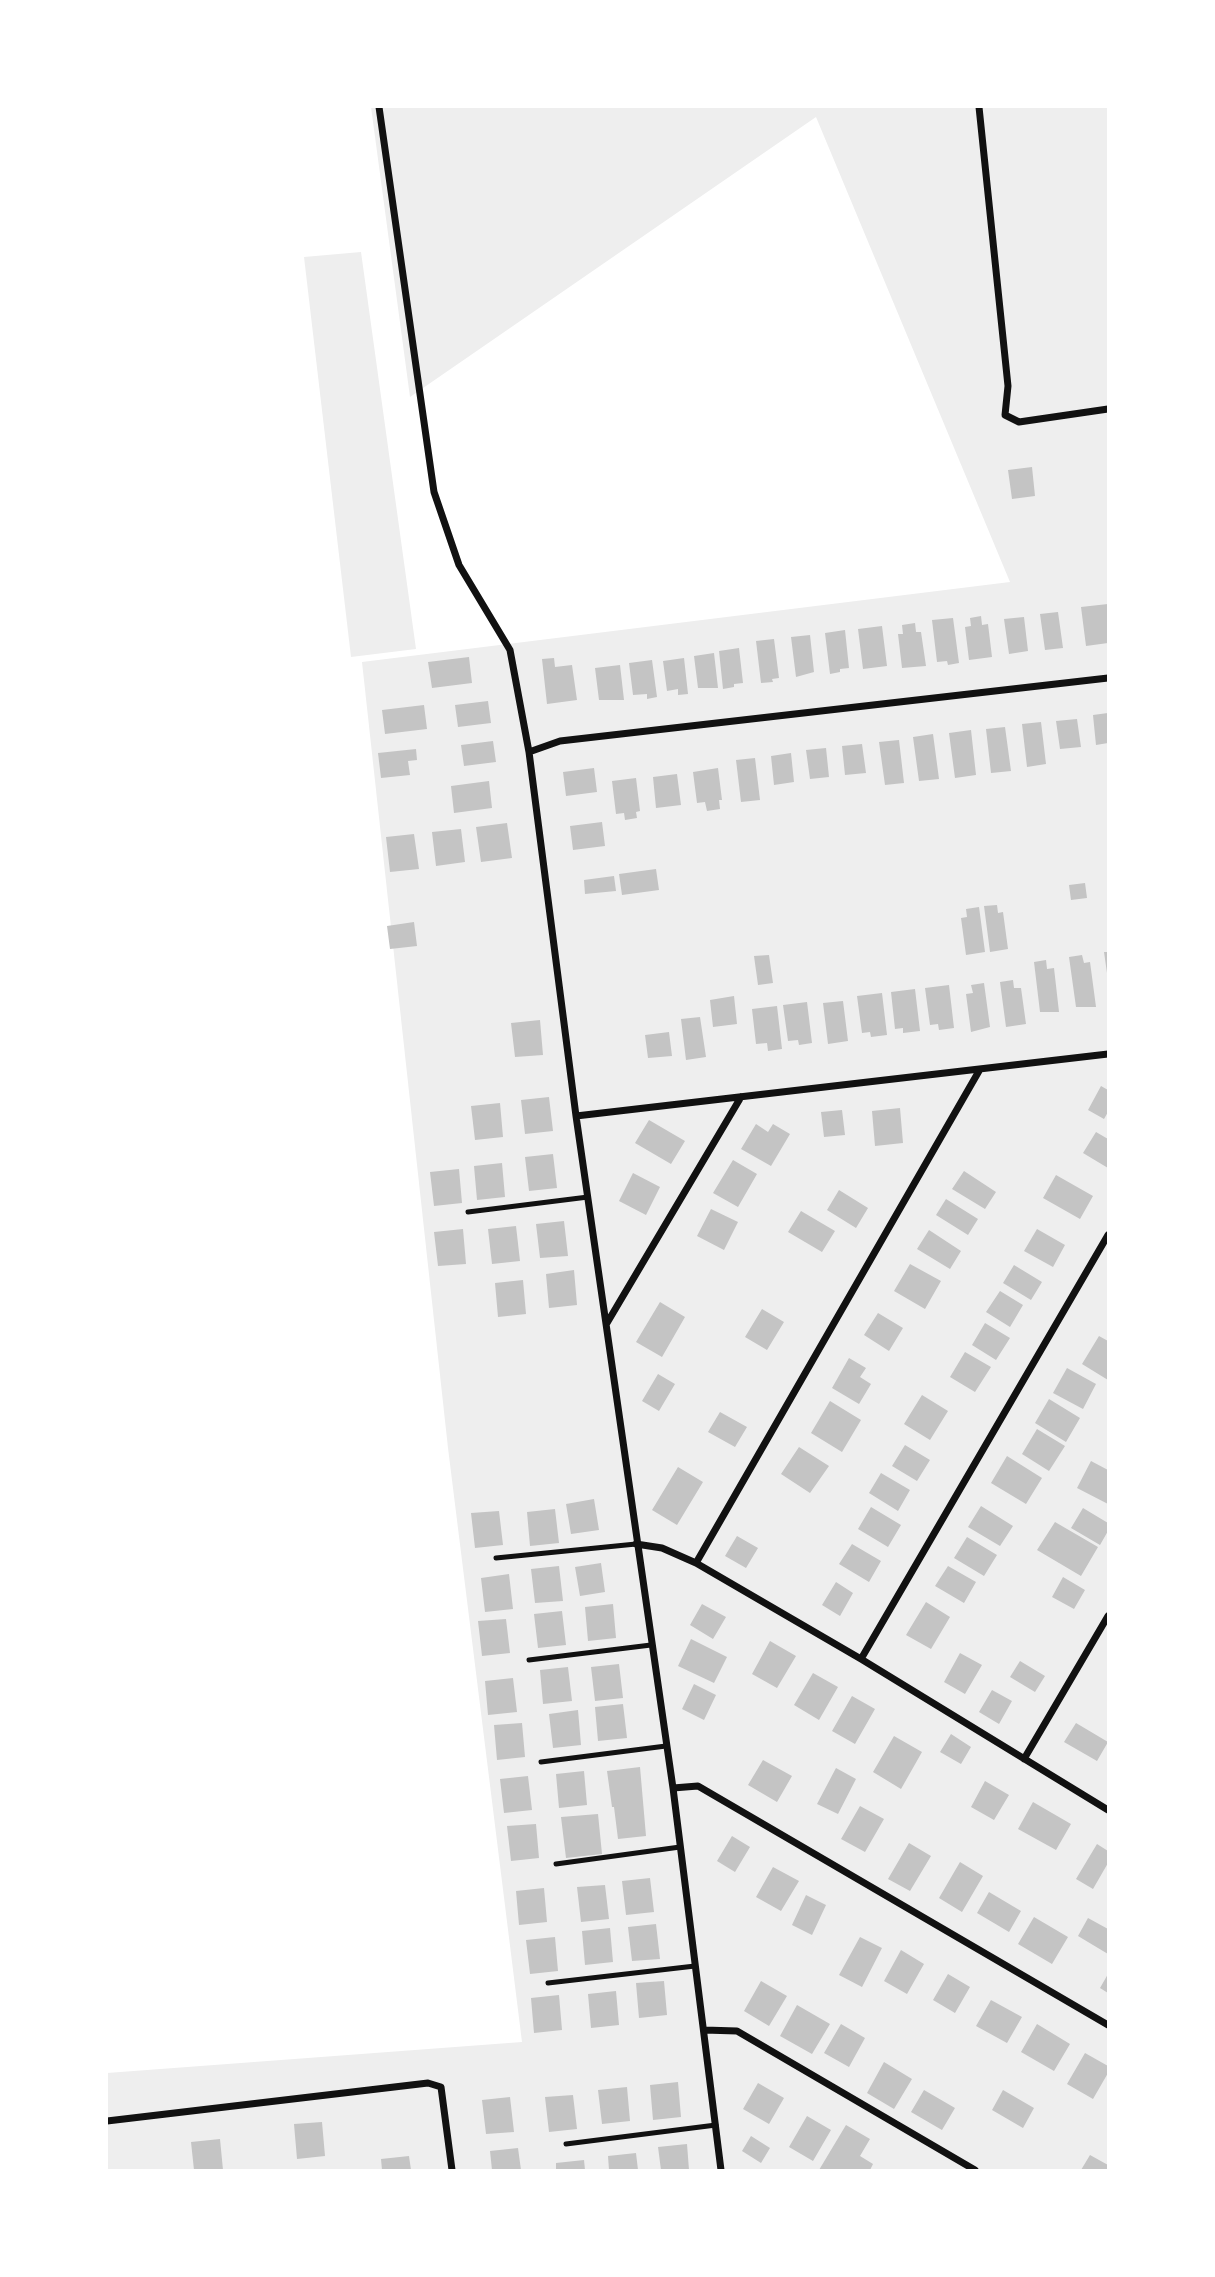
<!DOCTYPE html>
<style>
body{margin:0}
#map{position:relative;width:1215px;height:2277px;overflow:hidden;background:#fff;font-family:"Noto Sans",sans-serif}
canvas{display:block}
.frame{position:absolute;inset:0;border:108px solid #fff;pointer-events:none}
</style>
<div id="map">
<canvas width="1215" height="2277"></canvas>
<div class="frame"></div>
</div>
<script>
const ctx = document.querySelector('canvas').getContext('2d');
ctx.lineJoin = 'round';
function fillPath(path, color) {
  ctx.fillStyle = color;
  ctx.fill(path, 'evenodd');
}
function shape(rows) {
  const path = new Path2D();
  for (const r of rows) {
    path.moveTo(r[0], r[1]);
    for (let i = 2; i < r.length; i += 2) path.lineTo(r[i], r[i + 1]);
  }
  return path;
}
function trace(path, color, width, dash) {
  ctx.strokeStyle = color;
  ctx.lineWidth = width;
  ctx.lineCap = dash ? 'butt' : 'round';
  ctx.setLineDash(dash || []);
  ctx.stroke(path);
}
const green = shape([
 [371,107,1108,107,1108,2170,107,2170,107,2073,522,2042,448,1448,362,662,1010,582,816,117,410,397],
 [361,252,416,649,351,657,304,257]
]);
const building = shape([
 [1032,467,1035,496,1012,499,1008,470],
 [1108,604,1108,643,1086,646,1081,607],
 [1058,612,1063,648,1045,650,1040,614],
 [981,616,982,625,988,624,992,657,969,660,965,627,971,626,970,618],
 [1024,617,1028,651,1009,654,1004,619],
 [953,618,959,663,948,665,947,661,937,662,932,620],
 [915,623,916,632,921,632,926,666,902,668,898,634,903,634,902,625],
 [882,626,887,666,863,669,858,629],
 [845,630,849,668,840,669,840,672,830,674,825,633],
 [810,635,814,672,796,677,791,637],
 [774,639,779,678,772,679,773,682,761,683,756,641],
 [739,648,743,683,734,684,734,687,723,689,719,651],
 [714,653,718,688,698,688,694,656],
 [469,657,472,683,432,688,428,662],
 [554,658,555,667,572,665,577,700,547,704,542,659],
 [684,658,688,694,678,695,678,689,667,691,663,661],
 [652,660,657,697,647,699,647,694,633,695,629,663],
 [620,665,624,700,599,700,595,668],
 [488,701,491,723,458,727,455,705],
 [424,705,427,729,385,734,382,710],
 [1108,713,1108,743,1096,745,1093,715],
 [1077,719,1081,747,1060,749,1056,721],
 [1041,722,1046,764,1027,767,1022,724],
 [1005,727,1011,771,991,773,986,729],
 [971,730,976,775,955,778,949,733],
 [933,734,939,779,919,781,913,737],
 [899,740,904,783,885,785,879,742],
 [493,741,496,762,464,766,461,745],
 [862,744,866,773,845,775,842,746],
 [826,748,829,777,810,779,806,750],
 [416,749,417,760,408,761,410,775,381,778,378,753],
 [791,753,794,782,774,785,771,756],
 [755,758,760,800,741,802,736,760],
 [594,768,597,792,566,796,563,772],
 [718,768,722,800,719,800,720,809,707,811,705,802,697,803,693,772],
 [677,774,681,805,656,808,653,777],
 [636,778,640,811,636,812,637,818,625,820,624,813,616,814,612,781],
 [489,781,492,808,454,813,451,786],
 [602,822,605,846,573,850,570,826],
 [507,823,512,858,481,862,476,827],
 [461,829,465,862,436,866,432,832],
 [414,834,419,869,390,872,386,837],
 [656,869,659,890,622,895,619,874],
 [614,876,616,891,585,894,584,880],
 [1085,883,1087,898,1071,900,1069,885],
 [997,905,998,913,1003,912,1008,949,990,952,984,906],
 [979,907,985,952,966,955,961,918,967,917,966,909],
 [414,922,417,946,390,949,387,926],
 [1104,952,1108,952,1108,972,1107,973],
 [769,955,773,983,758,985,754,956],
 [1082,955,1084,963,1090,962,1096,1007,1076,1007,1069,957],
 [1046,960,1047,969,1054,968,1059,1012,1040,1012,1034,962],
 [1013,980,1014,988,1021,988,1026,1024,1006,1027,1000,982],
 [984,983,990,1027,971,1032,966,994,973,993,971,985],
 [949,985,954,1028,939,1030,938,1024,930,1025,925,988],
 [915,989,920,1031,903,1033,903,1028,895,1029,891,992],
 [882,993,887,1035,871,1037,870,1032,862,1033,857,996],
 [734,996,737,1024,713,1027,710,1000],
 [843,1001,848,1041,828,1044,823,1003],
 [807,1002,812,1043,799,1045,798,1040,788,1041,783,1005],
 [777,1006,782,1049,768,1051,767,1043,756,1044,752,1009],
 [700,1017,706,1057,686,1060,681,1019],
 [540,1020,543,1055,515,1057,511,1023],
 [669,1032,672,1056,648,1058,645,1035],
 [1101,1086,1108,1090,1108,1112,1104,1119,1088,1110],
 [549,1097,553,1131,525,1134,521,1100],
 [500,1103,503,1137,475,1140,471,1106],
 [900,1108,903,1143,875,1146,872,1111],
 [842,1110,845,1135,824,1137,821,1112],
 [649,1120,685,1141,671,1164,635,1143],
 [756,1124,768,1132,773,1124,790,1134,771,1166,741,1149],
 [1096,1132,1108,1139,1108,1168,1083,1153],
 [553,1154,557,1188,529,1191,525,1157],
 [733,1160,757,1174,738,1207,713,1193],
 [502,1163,505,1197,477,1200,474,1166],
 [459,1169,462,1203,434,1206,430,1172],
 [964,1171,996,1192,985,1209,952,1189],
 [633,1173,660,1187,646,1215,619,1201],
 [1056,1175,1093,1196,1080,1219,1043,1198],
 [839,1190,868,1208,856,1228,827,1210],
 [946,1199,978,1219,968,1235,936,1215],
 [711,1209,738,1222,724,1250,697,1236],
 [801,1211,835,1231,822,1252,788,1232],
 [564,1221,568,1256,540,1258,536,1224],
 [516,1226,520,1261,492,1264,488,1229],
 [463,1229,466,1264,438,1266,434,1232],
 [1037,1229,1065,1245,1053,1267,1024,1251],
 [929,1230,961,1251,950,1269,917,1249],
 [910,1264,941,1281,925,1309,894,1291],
 [1014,1265,1042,1282,1031,1300,1003,1283],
 [574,1270,577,1305,549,1308,546,1274],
 [523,1280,526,1314,498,1317,495,1283],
 [1000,1291,1023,1305,1010,1327,986,1312],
 [660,1302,685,1317,662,1357,636,1342],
 [762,1309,784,1322,767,1350,745,1337],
 [878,1313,903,1328,889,1351,864,1335],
 [985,1323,1010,1338,996,1360,972,1345],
 [1099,1336,1108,1341,1108,1380,1082,1364],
 [965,1352,991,1367,975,1392,950,1377],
 [849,1358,866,1368,860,1377,871,1384,859,1404,832,1388],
 [1067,1368,1096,1384,1083,1409,1053,1393],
 [658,1374,675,1384,659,1411,642,1401],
 [922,1395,948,1411,930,1440,904,1424],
 [1049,1399,1080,1418,1066,1442,1035,1423],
 [830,1401,861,1420,842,1452,811,1433],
 [720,1412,747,1427,735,1447,708,1432],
 [1037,1429,1065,1446,1049,1471,1022,1454],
 [905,1445,930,1460,917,1481,892,1466],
 [799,1447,829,1466,810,1493,781,1474],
 [1007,1456,1042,1478,1026,1504,991,1483],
 [1091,1461,1108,1470,1108,1504,1077,1488],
 [678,1467,703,1482,677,1525,652,1510],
 [881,1473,910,1490,898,1511,869,1493],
 [594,1499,599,1530,571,1534,566,1504],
 [981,1506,1013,1526,1000,1546,968,1527],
 [871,1507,901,1525,888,1547,858,1529],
 [1083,1508,1108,1523,1108,1531,1100,1545,1071,1528],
 [555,1509,559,1543,530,1546,527,1512],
 [499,1511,503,1545,475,1548,471,1513],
 [1055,1522,1098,1547,1081,1576,1037,1550],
 [737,1536,758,1548,746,1568,725,1556],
 [967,1537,997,1555,984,1576,954,1558],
 [852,1544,881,1561,869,1582,839,1564],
 [601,1563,605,1592,580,1596,575,1567],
 [559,1566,563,1601,535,1603,531,1569],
 [948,1566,976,1582,964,1603,935,1586],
 [509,1574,513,1609,485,1612,481,1578],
 [1063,1577,1085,1590,1074,1609,1052,1597],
 [836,1582,853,1593,840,1616,822,1605],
 [926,1602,950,1617,931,1649,906,1635],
 [613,1604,616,1638,588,1641,585,1607],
 [702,1604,726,1617,713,1639,690,1625],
 [562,1611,566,1645,538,1648,534,1614],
 [506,1619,510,1653,482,1656,478,1621],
 [691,1639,727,1657,714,1683,678,1666],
 [770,1641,796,1656,777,1688,752,1674],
 [960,1653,982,1665,965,1694,944,1682],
 [1020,1661,1045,1676,1035,1692,1010,1677],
 [619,1664,623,1698,595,1701,591,1667],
 [568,1667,572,1701,543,1704,540,1670],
 [813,1673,838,1687,819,1720,794,1705],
 [513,1678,517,1712,488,1715,485,1681],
 [694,1684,716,1695,704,1720,682,1709],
 [992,1690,1012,1701,999,1724,979,1712],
 [852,1696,875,1709,855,1744,832,1731],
 [623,1704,627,1738,598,1741,595,1707],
 [578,1710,581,1745,553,1748,549,1714],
 [522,1723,525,1757,497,1760,494,1725],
 [1076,1723,1108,1742,1097,1761,1064,1742],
 [951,1734,971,1747,961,1764,940,1752],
 [894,1736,922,1752,901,1789,873,1772],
 [763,1760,792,1776,777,1802,748,1785],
 [640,1767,646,1836,618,1839,614,1807,612,1807,607,1771],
 [836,1768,856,1779,838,1814,817,1804],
 [584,1771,587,1805,559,1808,556,1774],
 [528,1776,532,1810,504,1813,500,1779],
 [985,1781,1009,1795,994,1820,971,1807],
 [1033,1802,1071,1824,1056,1850,1018,1829],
 [860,1806,884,1819,865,1852,841,1839],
 [598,1814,602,1854,566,1858,561,1817],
 [536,1824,539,1858,511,1861,507,1826],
 [732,1836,750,1847,735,1872,717,1861],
 [909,1843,931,1856,910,1891,888,1879],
 [1097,1844,1108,1851,1108,1863,1093,1889,1076,1879],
 [960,1862,983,1876,962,1912,939,1898],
 [773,1867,799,1881,781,1911,756,1897],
 [650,1878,654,1912,626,1915,622,1881],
 [605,1885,609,1919,581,1922,577,1887],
 [544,1888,547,1922,519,1925,516,1891],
 [989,1892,1021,1911,1009,1932,977,1913],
 [806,1895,826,1905,812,1935,792,1925],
 [1034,1917,1068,1937,1052,1964,1018,1944],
 [1088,1918,1108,1929,1108,1954,1078,1936],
 [656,1924,660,1959,632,1961,628,1927],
 [610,1928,613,1962,585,1965,582,1931],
 [555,1937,558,1971,530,1974,526,1940],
 [860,1937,882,1948,862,1987,839,1975],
 [901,1950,924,1964,907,1994,884,1981],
 [948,1974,970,1987,955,2013,933,2000],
 [1108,1974,1108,1993,1100,1988],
 [664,1981,667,2015,639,2018,636,1983],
 [761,1981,787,1996,769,2026,744,2011],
 [616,1991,619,2025,591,2028,588,1994],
 [559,1995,562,2030,534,2033,531,1998],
 [991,2000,1022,2017,1007,2043,976,2026],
 [797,2005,830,2024,812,2054,780,2036],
 [841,2024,865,2038,849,2067,824,2053],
 [1037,2024,1070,2044,1054,2071,1021,2052],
 [1085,2053,1108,2066,1108,2073,1093,2099,1067,2084],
 [884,2062,912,2079,894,2109,867,2093],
 [678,2082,681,2117,653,2120,650,2085],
 [758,2083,784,2098,769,2124,743,2109],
 [627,2087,630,2121,602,2124,598,2090],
 [924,2090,955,2108,942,2130,911,2112],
 [1003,2090,1034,2108,1023,2128,992,2110],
 [573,2095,577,2129,549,2132,545,2097],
 [510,2097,514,2132,486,2134,482,2100],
 [807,2116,831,2130,813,2161,789,2147],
 [322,2122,325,2156,297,2159,294,2124],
 [846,2125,870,2139,860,2156,873,2164,870,2170,819,2170],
 [751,2136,770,2148,761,2163,742,2151],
 [220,2139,223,2170,194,2170,191,2142],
 [687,2144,689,2170,661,2170,658,2147],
 [518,2148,521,2170,492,2170,490,2151],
 [636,2153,638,2170,609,2170,608,2156],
 [1090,2155,1108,2165,1108,2170,1081,2170],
 [409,2156,411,2170,382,2170,381,2159],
 [584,2160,585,2170,556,2170,556,2163]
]);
const service = shape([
 [468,1212,588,1197],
 [496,1558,636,1544],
 [529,1660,651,1645],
 [541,1762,666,1746],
 [556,1864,680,1847],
 [548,1983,695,1966],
 [566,2144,716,2125]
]);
const minor = shape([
 [379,107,434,492,459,565,510,650,529,752,576,1116,673,1788,721,2170],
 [979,107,1008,386,1005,415,1019,422,1108,409],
 [529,752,560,741,1108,678],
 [576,1116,1108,1054],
 [607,1323,741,1097],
 [636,1544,662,1548,696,1563,861,1659,1108,1810],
 [696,1563,979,1071],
 [861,1659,1108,1235],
 [1024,1759,1108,1616],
 [673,1788,698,1786,1108,2025],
 [704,2030,737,2031,975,2170],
 [107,2121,428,2083,441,2087,452,2170]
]);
fillPath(green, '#eee');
fillPath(building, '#c4c4c4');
trace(service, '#111', 5);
trace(minor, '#111', 7);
</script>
